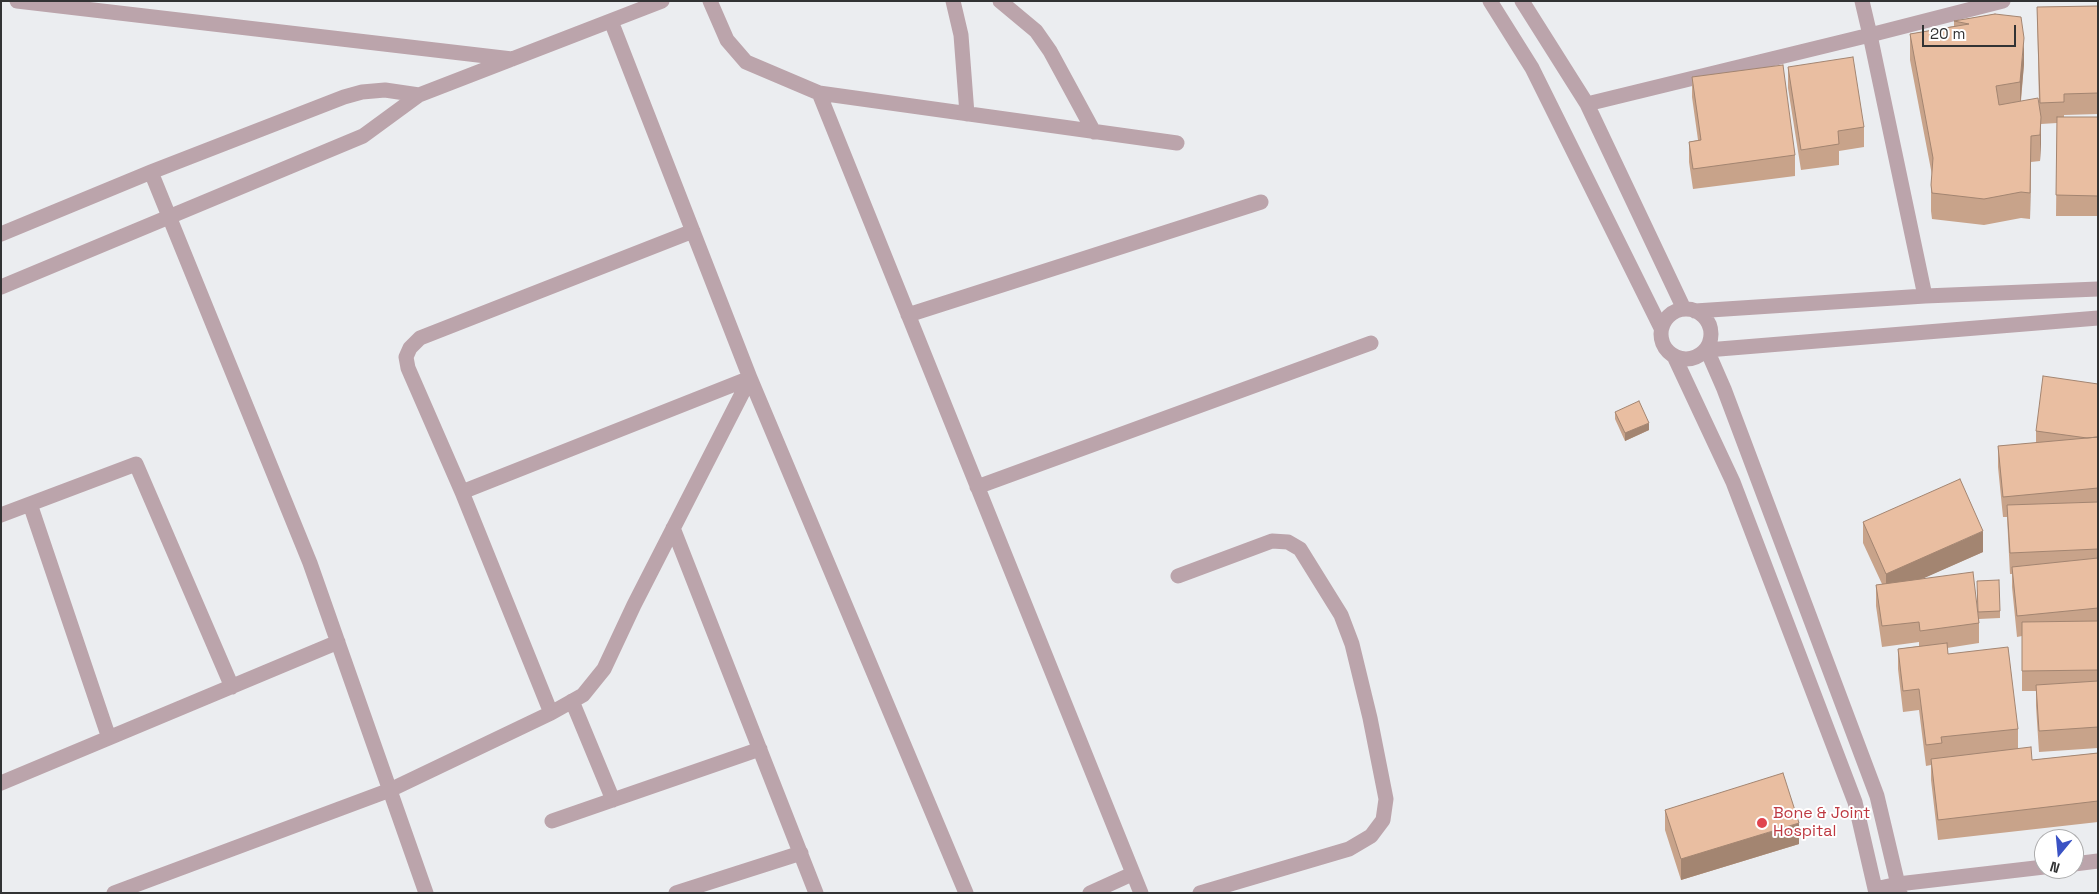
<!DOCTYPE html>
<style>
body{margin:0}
#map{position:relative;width:2099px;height:894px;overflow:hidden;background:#ebedf0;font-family:"Space Grotesk",sans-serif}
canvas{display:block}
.frame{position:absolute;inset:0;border:2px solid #323334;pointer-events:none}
.north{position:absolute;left:2034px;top:829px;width:50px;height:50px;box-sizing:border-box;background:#fff;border:1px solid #adadae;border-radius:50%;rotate:197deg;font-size:14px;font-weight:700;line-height:20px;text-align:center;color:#323334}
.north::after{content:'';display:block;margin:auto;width:18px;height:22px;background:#3a52c4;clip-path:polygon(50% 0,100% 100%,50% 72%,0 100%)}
.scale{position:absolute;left:1922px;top:25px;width:94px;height:22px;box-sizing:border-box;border:2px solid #323334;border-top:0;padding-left:6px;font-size:15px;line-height:18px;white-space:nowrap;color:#323334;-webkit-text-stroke:4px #fff;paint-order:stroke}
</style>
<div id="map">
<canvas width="2099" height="894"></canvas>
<div class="frame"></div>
<div class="north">N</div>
<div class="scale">20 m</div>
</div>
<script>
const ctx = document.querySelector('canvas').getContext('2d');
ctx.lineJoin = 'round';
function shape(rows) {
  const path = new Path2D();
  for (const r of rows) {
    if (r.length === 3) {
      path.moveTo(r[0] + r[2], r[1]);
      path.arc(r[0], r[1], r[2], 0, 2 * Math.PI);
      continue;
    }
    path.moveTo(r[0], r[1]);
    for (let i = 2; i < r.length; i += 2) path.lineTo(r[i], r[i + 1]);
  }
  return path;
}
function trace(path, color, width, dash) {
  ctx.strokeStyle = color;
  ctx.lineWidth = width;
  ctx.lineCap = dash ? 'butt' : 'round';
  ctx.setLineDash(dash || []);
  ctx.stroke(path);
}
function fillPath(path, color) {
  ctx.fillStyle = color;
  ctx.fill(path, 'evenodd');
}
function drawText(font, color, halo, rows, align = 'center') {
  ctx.font = font + ' "Space Grotesk",sans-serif';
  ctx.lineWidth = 4;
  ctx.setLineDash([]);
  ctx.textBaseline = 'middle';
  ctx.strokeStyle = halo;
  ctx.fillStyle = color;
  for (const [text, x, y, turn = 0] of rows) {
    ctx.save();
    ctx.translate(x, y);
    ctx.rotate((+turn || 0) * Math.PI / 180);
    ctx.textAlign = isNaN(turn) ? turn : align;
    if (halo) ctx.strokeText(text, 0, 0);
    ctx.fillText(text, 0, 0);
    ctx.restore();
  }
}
const minor = shape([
 [17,1,512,59],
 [710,1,727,40,746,62,819,93,1141,893],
 [953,1,961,35,967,114],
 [1000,1,1036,31,1050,51,1094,132],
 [1490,1,1532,68,1661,328],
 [1522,1,1587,104,1684,309],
 [611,21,750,378,966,893],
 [819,93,1177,143],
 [1587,104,1870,35,1862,1],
 [151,172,310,563,426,893],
 [1,234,151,172,344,97,362,92,385,90,419,95],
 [1,287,363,136,419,95,662,1],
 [1925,296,1870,35,2003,1],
 [1686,334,25],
 [1695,311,1925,296,2098,289],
 [908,315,1261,202],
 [1674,356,1733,482,1855,802,1876,893],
 [977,487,1371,343],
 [462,492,750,378],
 [30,504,109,738],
 [1,515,136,464,232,687],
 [673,528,816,893],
 [1178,576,1272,541,1288,542,1300,549,1341,615,1352,644,1370,718,1386,799,1383,820,1371,836,1349,849,1200,893],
 [572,701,613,800],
 [551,713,462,492,408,368,406,357,410,348,420,338,693,231],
 [1,783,338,642],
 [552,821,760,749],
 [2074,864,2098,861],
 [1875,889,1898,884,2044,867],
 [114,893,390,790,551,713,583,695,604,669,634,605,750,378],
 [676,893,801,853],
 [1090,893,1132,874],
 [1900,893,1877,796,1724,389,1707,350,2098,318]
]);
const wall = shape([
 [2098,6,2098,114,2064,115,2064,117,2098,117,2098,216,2056,216,2057,123,2041,124,2041,143,2040,161,2031,162,2030,219,2021,218,1984,225,1932,219,1931,211,1931,185,1932,175,1910,60,1910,34,1954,26,1954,21,1995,14,2024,64,2021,101,2039,105,2037,7],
 [1788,67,1864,127,1864,147,1839,151,1839,165,1801,170,1788,88],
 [1692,77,1795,155,1795,176,1693,189,1689,162,1689,142,1698,140,1692,97],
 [2098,384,2098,748,2039,752,2036,706,2036,691,2022,691,2022,636,2017,637,2012,587,2012,574,2010,574,2007,517,2003,517,1998,467,1998,446,2036,443,2036,431],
 [1615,412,1649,430,1625,441,1615,419],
 [1863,522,1983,552,1921,579,1978,615,1977,589,2000,611,2000,618,1979,619,1979,643,1947,648,1948,654,2018,729,2018,748,2032,760,2098,753,2098,822,1938,840,1931,780,1931,765,1926,766,1919,710,1903,712,1898,669,1898,649,1919,646,1919,642,1882,647,1876,606,1876,585,1882,584,1863,543],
 [1665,810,1799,844,1681,880,1665,830]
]);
const shadedWall = shape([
 [2024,38,2024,64,2020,108,2020,82],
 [2041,117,2041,143,2040,161,2040,135],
 [2031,136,2031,162,2030,219,2030,193],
 [1649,423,1649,430,1625,441,1625,433],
 [1983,531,1983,552,1886,595,1886,574],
 [1799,823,1799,844,1681,880,1681,859]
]);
const building = shape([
 [2098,6,2098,93,2064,94,2064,102,2040,103,2037,7,2098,6],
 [1995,14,2021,17,2024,38,2020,82,1996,86,1999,105,2038,98,2041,117,2040,135,2031,136,2030,193,2021,192,1984,199,1932,193,1931,185,1933,158,1910,34,1969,24,1954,21,1995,14],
 [1853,57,1864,127,1838,131,1839,144,1801,150,1788,67,1853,57],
 [1783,65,1795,155,1693,169,1689,142,1701,140,1692,77,1783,65],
 [2057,117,2098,117,2098,196,2056,195,2057,117],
 [2043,376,2098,384,2098,437,2087,438,2036,431,2043,376],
 [1639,401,1649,423,1625,433,1615,412,1639,401],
 [2098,437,2098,488,2003,497,1998,446,2098,437],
 [1960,479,1983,531,1886,574,1863,522,1960,479],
 [2098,502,2098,549,2010,553,2007,505,2098,502],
 [2098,558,2098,608,2017,616,2012,567,2098,558],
 [1973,572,1979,623,1920,631,1919,622,1882,626,1876,585,1973,572],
 [1999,580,2000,611,1978,612,1977,581,1999,580],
 [2098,621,2098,670,2022,671,2022,622,2098,621],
 [1947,643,1948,654,2008,647,2018,729,1941,737,1942,743,1926,745,1919,689,1903,691,1898,649,1947,643],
 [2098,681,2098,727,2039,731,2036,685,2098,681],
 [2031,747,2032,760,2098,753,2098,801,1938,820,1931,759,2031,747],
 [1783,773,1799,823,1681,859,1665,810,1783,773]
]);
const markers = [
 [1762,823,6,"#e0444e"]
];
const healthNames = [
 ["Bone & Joint",1773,814],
 ["Hospital",1773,832]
];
trace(minor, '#bba4ab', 15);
fillPath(wall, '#c8a38a');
fillPath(shadedWall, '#a38571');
fillPath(building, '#e9bea1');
trace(building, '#a38571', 1);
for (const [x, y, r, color] of markers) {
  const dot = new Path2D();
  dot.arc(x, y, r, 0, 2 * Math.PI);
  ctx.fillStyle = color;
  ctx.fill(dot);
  trace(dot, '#fff', 2);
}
drawText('16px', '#be3a42', '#fff', healthNames, 'left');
</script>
